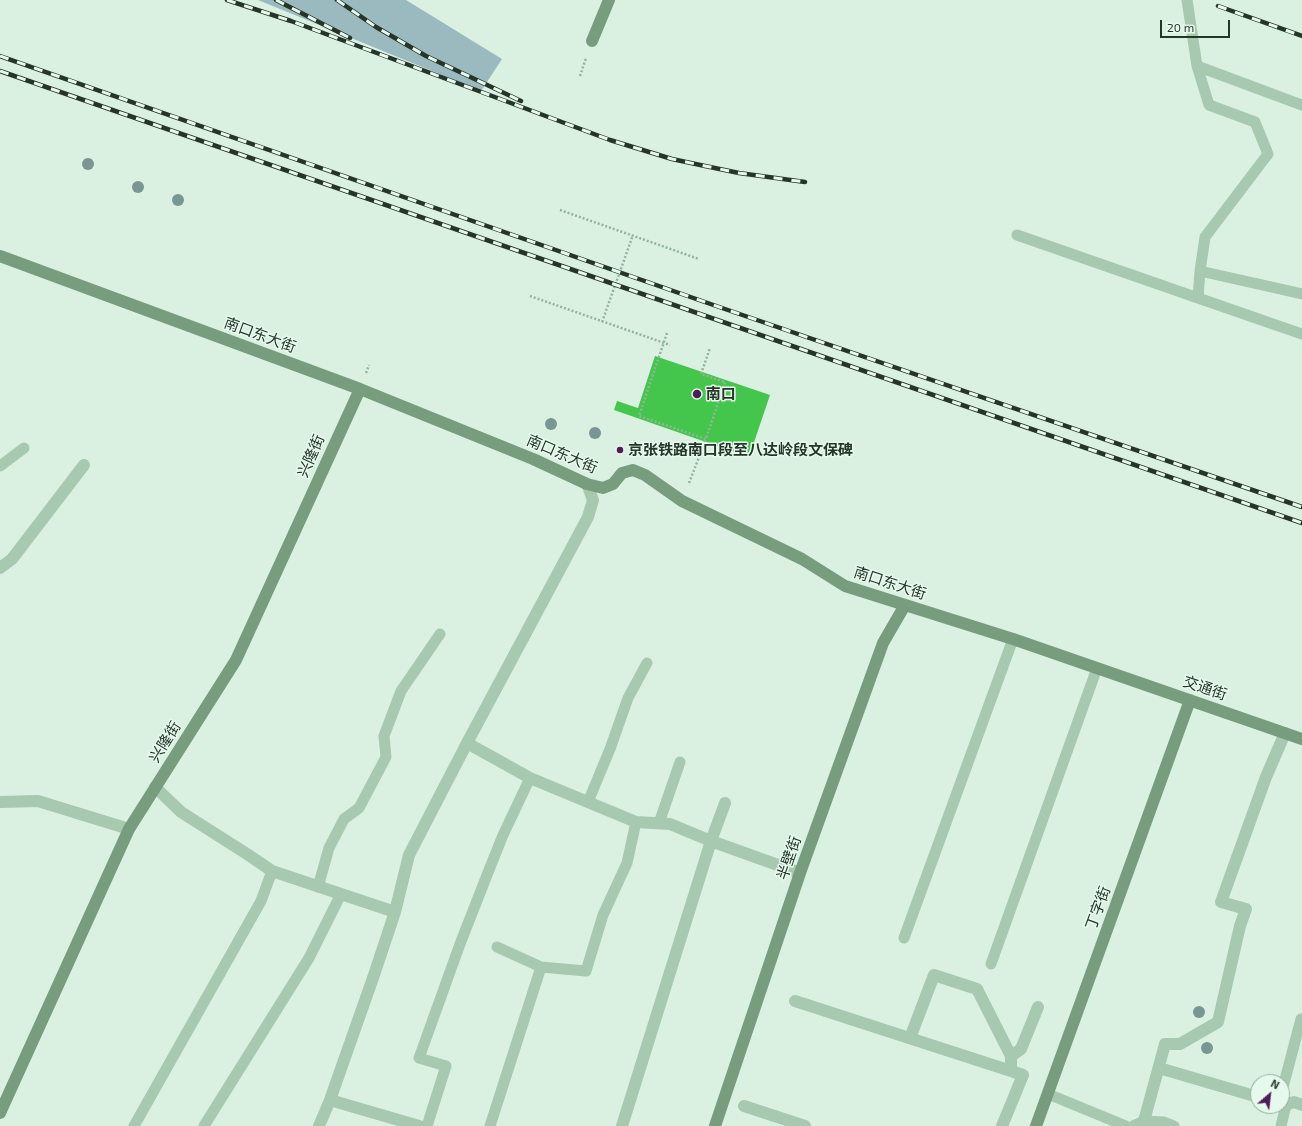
<!DOCTYPE html>
<meta charset="utf-8">
<style>
body{margin:0}
#map{position:relative;width:1302px;height:1126px;overflow:hidden;background:#daf1e2;font-family:"Exo 2",sans-serif}
canvas{display:block}
.north{position:absolute;left:1250px;top:1074px;width:40px;height:40px;box-sizing:border-box;background:#e6f9ed;border:1px solid #9aab9f;border-radius:50%;rotate:28deg;font-size:11px;font-weight:700;line-height:16px;text-align:center;color:#273529}
.north::after{content:'';display:block;margin:auto;width:14px;height:18px;background:#501c57;clip-path:polygon(50% 0,100% 100%,50% 72%,0 100%)}
.scale{position:absolute;left:1160px;top:20px;width:70px;height:18px;box-sizing:border-box;border:2px solid #273529;border-top:0;padding-left:5px;font-size:12px;line-height:14px;white-space:nowrap;color:#273529;-webkit-text-stroke:3px #e6f9ed;paint-order:stroke}
</style>
<div id="map">
<canvas width="1302" height="1126"></canvas>
<div class="north">N</div>
<div class="scale">20 m</div>
</div>
<script>
const ctx = document.querySelector('canvas').getContext('2d');
ctx.lineJoin = 'round';
function fillPath(path, color) {
  ctx.fillStyle = color;
  ctx.fill(path, 'evenodd');
}
function shape(rows) {
  const path = new Path2D();
  for (const r of rows) {
    path.moveTo(r[0], r[1]);
    for (let i = 2; i < r.length; i += 2) path.lineTo(r[i], r[i + 1]);
  }
  return path;
}
function trace(path, color, width, dash) {
  ctx.strokeStyle = color;
  ctx.lineWidth = width;
  ctx.lineCap = dash ? 'butt' : 'round';
  ctx.setLineDash(dash || []);
  ctx.stroke(path);
}
function drawText(font, color, halo, rows, align = 'center') {
  ctx.font = font + ' "Exo 2","Noto Sans SC",sans-serif';
  ctx.lineWidth = 3;
  ctx.setLineDash([]);
  ctx.textBaseline = 'middle';
  ctx.strokeStyle = halo;
  ctx.fillStyle = color;
  for (const [text, x, y, turn = 0] of rows) {
    ctx.save();
    ctx.translate(x, y);
    ctx.rotate((+turn || 0) * Math.PI / 180);
    ctx.textAlign = isNaN(turn) ? turn : align;
    if (halo) ctx.strokeText(text, 0, 0);
    ctx.fillText(text, 0, 0);
    ctx.restore();
  }
}
const green = shape([
 [258,0,406,0,502,59,481,91]
]);
const building = shape([
 [655,356,770,395,749,457,614,410,617,401,638,408]
]);
const path = shape([
 [580,76,586,58],
 [560,210,699,259],
 [530,296,670,345],
 [602,322,633,235],
 [667,333,639,416,706,439,725,382,701,374,710,348],
 [366,373,369,365],
 [689,483,706,439]
]);
const lane = shape([
 [1187,0,1197,66,1209,105,1255,122,1268,154,1205,237,1200,271,1302,294],
 [1197,66,1302,105],
 [1017,235,1198,298,1200,271],
 [1198,298,1302,334],
 [0,466,24,448],
 [588,802,610,749,628,698,647,663],
 [659,823,680,762],
 [318,887,329,848,344,819,359,808,386,757,384,736,401,691,440,634],
 [904,938,1013,639],
 [497,947,541,967,586,971,603,915,627,863,636,822],
 [991,964,1097,668],
 [1282,1091,1301,1019],
 [1048,1094,1126,1126],
 [134,1126,261,901,272,871],
 [204,1126,309,958,341,894],
 [427,1126,446,1066,419,1058,460,944,487,875,503,835,530,778],
 [490,1126,541,967],
 [1133,1126,1144,1121,1164,1122,1174,1126],
 [1281,1126,1286,1105,1282,1099]
]);
const street = shape([
 [0,568,12,559,84,465],
 [467,743,530,778,636,822,670,824,711,841,800,873],
 [155,787,181,812,247,854,272,871,395,912],
 [0,802,38,801,129,829],
 [795,1001,1011,1071],
 [910,1038,934,975,977,989,1011,1056,1011,1071,1023,1075,1002,1126],
 [1011,1056,1021,1049,1038,1007],
 [1159,1068,1258,1097],
 [330,1100,419,1126],
 [1282,1104,1286,1105,1294,1102,1302,1105],
 [744,1106,805,1126],
 [1144,1121,1165,1044,1180,1044,1218,1022,1240,926,1246,909,1221,902,1266,777,1285,733],
 [319,1126,330,1100,374,975,395,912,409,855,467,743,588,517,593,500,587,484],
 [622,1126,711,841,725,803]
]);
const secondary = shape([
 [592,41,609,0],
 [0,256,360,389,533,459,587,484,603,488,613,484,622,473,633,470,645,475,682,501,802,559,845,586,1013,639,1302,739],
 [0,1113,129,829,236,660,360,389],
 [715,1126,800,873,883,643,905,605],
 [1036,1126,1190,700]
]);
const rail = shape([
 [227,0,291,21,610,140,672,159,705,166,739,173,805,182],
 [276,0,350,38],
 [337,0,376,27,426,56,521,101],
 [1218,6,1302,36],
 [0,56,722,308,1302,507],
 [0,71,1302,523]
]);
const trees = [
 [88,164],
 [138,187],
 [178,200],
 [551,424],
 [595,433],
 [1199,1012],
 [1207,1048]
];
const markers = [
 [697,394,5,"#501c57"],
 [620,450,4,"#501c57"]
];
const streetNames = [
 ["南口东大街",260,335,20],
 ["南口东大街",562,454,23],
 ["兴隆街",311,456,-66],
 ["南口东大街",890,583,18],
 ["交通街",1205,688,19],
 ["兴隆街",165,742,-58],
 ["半壁街",789,858,-71],
 ["丁字街",1098,908,-70]
];
const poiNames = [
 ["南口",706,394],
 ["京张铁路南口段至八达岭段文保碑",628,450]
];
fillPath(green, '#9abac0');
fillPath(building, '#43c64b');
trace(path, '#90b599', 2.5, [2, 2]);
trace(lane, '#a6c9af', 11);
trace(street, '#a6c9af', 12);
trace(secondary, '#779d7e', 12);
trace(rail, '#273529', 4.5);
trace(rail, '#e6f9ed', 3, [9]);
ctx.fillStyle = '#799694';
for (const [x, y] of trees) {
  ctx.beginPath();
  ctx.arc(x, y, 6, 0, 2 * Math.PI);
  ctx.fill();
}
for (const [x, y, r, color] of markers) {
  const dot = new Path2D();
  dot.arc(x, y, r, 0, 2 * Math.PI);
  ctx.fillStyle = color;
  ctx.fill(dot);
  trace(dot, '#e6f9ed', 1.5);
}
drawText('15px', '#273529', '#e6f9ed', streetNames);
drawText('bold 15px', '#273529', '#e6f9ed', poiNames, 'left');
</script>
